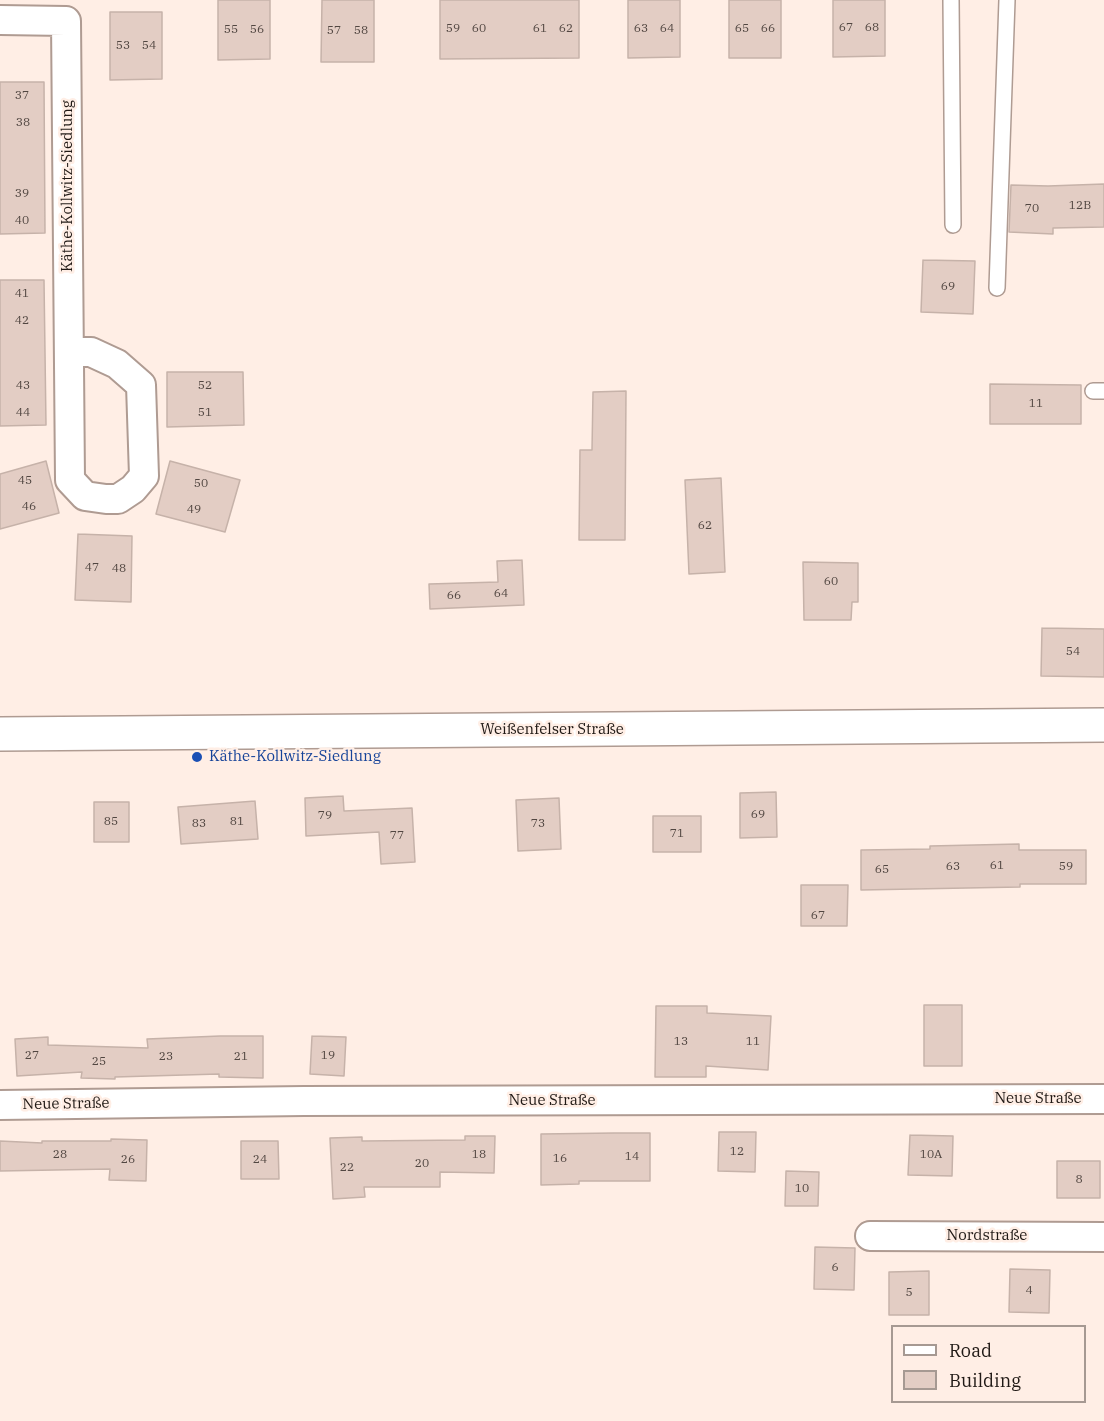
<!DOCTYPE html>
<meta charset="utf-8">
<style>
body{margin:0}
#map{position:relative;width:1104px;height:1421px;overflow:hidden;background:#ffeee5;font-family:"IBM Plex Serif",serif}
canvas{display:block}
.legend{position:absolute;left:891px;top:1325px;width:195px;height:78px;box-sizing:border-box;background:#ffeee5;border:2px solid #a69992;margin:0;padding:8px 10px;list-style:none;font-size:18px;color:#201915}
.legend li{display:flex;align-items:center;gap:12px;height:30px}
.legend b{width:30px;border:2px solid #a69992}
</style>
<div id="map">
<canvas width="1104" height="1421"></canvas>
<ul class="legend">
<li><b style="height:8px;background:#fff"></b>Road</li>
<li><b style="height:16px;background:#e3cdc4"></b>Building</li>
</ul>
</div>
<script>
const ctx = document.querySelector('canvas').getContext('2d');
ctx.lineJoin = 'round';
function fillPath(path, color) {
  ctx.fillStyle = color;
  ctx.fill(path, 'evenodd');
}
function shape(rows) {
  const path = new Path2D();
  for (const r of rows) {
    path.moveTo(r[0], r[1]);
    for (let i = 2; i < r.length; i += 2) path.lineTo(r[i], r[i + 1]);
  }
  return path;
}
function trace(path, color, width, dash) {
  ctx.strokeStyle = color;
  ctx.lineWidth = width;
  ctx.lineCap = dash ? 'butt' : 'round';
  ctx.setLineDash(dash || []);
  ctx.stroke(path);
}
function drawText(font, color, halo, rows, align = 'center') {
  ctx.font = font + ' "IBM Plex Serif",serif';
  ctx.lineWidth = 5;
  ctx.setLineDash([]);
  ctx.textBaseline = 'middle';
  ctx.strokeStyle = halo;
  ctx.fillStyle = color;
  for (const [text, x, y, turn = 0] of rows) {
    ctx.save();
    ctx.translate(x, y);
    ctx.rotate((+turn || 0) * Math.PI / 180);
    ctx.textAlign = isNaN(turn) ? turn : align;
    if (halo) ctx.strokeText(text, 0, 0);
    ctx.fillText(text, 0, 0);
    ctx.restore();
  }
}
const building = shape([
 [218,0,270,0,270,59,218,60,218,0],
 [322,0,374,0,374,62,321,62,322,0],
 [440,0,579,0,579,58,440,59,440,0],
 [628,0,680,0,680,57,628,58,628,0],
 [729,0,781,0,781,58,729,58,729,0],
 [833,0,885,0,885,56,833,57,833,0],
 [110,12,162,12,162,79,110,80,110,12],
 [0,82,44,82,45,233,0,234,0,82],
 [1104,184,1104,227,1053,228,1053,234,1009,232,1011,185,1048,186,1104,184],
 [923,260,975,261,973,314,921,312,923,260],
 [0,280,44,280,46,425,0,426,0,280],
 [167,372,243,372,244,425,167,427,167,372],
 [990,384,1081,385,1081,424,990,424,990,384],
 [626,391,625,540,579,540,580,450,592,450,593,392,626,391],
 [46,461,59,513,0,529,0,474,46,461],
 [170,461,240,480,225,532,156,514,170,461],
 [721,478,725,572,689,574,685,480,721,478],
 [78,534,132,536,131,602,75,600,78,534],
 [522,560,524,605,430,609,429,584,498,582,497,561,522,560],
 [803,562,858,563,858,602,852,602,851,620,804,620,803,562],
 [1042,628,1104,629,1104,677,1041,676,1042,628],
 [776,792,777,837,740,838,740,793,776,792],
 [343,796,344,811,412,808,415,862,381,864,379,832,306,836,305,798,343,796],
 [559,798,561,849,518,851,516,800,559,798],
 [255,801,258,839,181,844,178,807,255,801],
 [94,802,129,802,129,842,94,842,94,802],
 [653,816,701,816,701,852,653,852,653,816],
 [1019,844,1019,850,1086,850,1086,884,1020,884,1020,887,861,890,861,850,930,849,930,846,1019,844],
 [801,885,848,885,847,926,801,926,801,885],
 [924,1005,962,1005,962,1066,924,1066,924,1005],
 [656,1006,707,1006,707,1013,771,1016,768,1070,706,1066,706,1077,655,1077,656,1006],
 [220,1036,263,1036,263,1078,219,1077,219,1074,115,1077,115,1079,81,1078,82,1072,17,1076,15,1039,48,1037,48,1045,148,1048,147,1039,220,1036],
 [312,1036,346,1037,344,1076,310,1074,312,1036],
 [719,1132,756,1132,755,1172,718,1171,719,1132],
 [614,1133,650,1133,650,1181,579,1181,579,1184,541,1185,541,1134,614,1133],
 [910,1135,953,1136,952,1176,908,1175,910,1135],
 [465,1136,495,1136,494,1173,440,1172,440,1187,364,1187,365,1197,333,1199,330,1138,362,1137,362,1141,465,1140,465,1136],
 [111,1139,147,1140,146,1181,109,1180,110,1169,0,1171,0,1141,42,1143,42,1141,111,1141,111,1139],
 [241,1141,278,1141,279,1179,241,1179,241,1141],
 [1057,1161,1100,1161,1100,1198,1057,1198,1057,1161],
 [786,1171,819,1172,818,1206,785,1206,786,1171],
 [815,1247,855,1248,854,1290,814,1289,815,1247],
 [1010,1269,1050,1270,1049,1313,1009,1312,1010,1269],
 [929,1271,929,1315,889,1315,889,1272,929,1271]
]);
const lane = shape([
 [951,0,953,225],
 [997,288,1007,0],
 [1093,391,1104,391]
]);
const street = shape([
 [0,20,66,21,70,480,85,496,106,499,118,499,133,489,144,476,141,385,117,364,91,352,69,352],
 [0,1105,304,1101,1104,1099],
 [870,1236,1104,1237]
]);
const secondary = shape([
 [0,734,1104,725]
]);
const markers = [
 [197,757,6,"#1a4fb4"]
];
const numberNames = [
 ["67",846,28],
 ["68",872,28],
 ["59",453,29],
 ["60",479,29],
 ["61",540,29],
 ["62",566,29],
 ["63",641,29],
 ["64",667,29],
 ["65",742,29],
 ["66",768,29],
 ["55",231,30],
 ["56",257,30],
 ["57",334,31],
 ["58",361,31],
 ["53",123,46],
 ["54",149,46],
 ["37",22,96],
 ["38",23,123],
 ["39",22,194],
 ["12B",1080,206],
 ["70",1032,209],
 ["40",22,221],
 ["69",948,287],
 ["41",22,294],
 ["42",22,321],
 ["43",23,386],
 ["52",205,386],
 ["11",1036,404],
 ["44",23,413],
 ["51",205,413],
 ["45",25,481],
 ["50",201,484],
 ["46",29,507],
 ["49",194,510],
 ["62",705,526],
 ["47",92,568],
 ["48",119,569],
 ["60",831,582],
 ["64",501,594],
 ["66",454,596],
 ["54",1073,652],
 ["69",758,815],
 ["79",325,816],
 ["85",111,822],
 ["81",237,822],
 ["83",199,824],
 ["73",538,824],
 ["71",677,834],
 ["77",397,836],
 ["61",997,866],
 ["63",953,867],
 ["59",1066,867],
 ["65",882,870],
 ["67",818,916],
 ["13",681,1042],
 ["11",753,1042],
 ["27",32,1056],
 ["19",328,1056],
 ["23",166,1057],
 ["21",241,1057],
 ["25",99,1062],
 ["12",737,1152],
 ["28",60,1155],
 ["18",479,1155],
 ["10A",931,1155],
 ["14",632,1157],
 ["16",560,1159],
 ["26",128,1160],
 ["24",260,1160],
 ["20",422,1164],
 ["22",347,1168],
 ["8",1079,1180],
 ["10",802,1189],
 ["6",835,1268],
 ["4",1029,1291],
 ["5",909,1293]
];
const streetNames = [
 ["Käthe-Kollwitz-Siedlung",68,186,-90],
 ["Weißenfelser Straße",552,730],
 ["Neue Straße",1038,1099],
 ["Neue Straße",552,1101],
 ["Neue Straße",66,1104,-1],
 ["Nordstraße",987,1236]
];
const transitNames = [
 ["Käthe-Kollwitz-Siedlung",209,757]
];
fillPath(building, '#e3cdc4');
trace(building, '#c6b2a9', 1.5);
trace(lane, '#af9b92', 18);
trace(street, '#af9b92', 32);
trace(secondary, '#af9b92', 36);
trace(lane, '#fff', 15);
trace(street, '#fff', 28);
trace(secondary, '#fff', 33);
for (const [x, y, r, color] of markers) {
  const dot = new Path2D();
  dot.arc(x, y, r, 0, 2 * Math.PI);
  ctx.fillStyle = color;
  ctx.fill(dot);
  trace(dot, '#ffeee5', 2);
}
drawText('12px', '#514641', null, numberNames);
drawText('15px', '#201915', '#ffeee5', streetNames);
drawText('15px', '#164399', '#ffeee5', transitNames, 'left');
</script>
